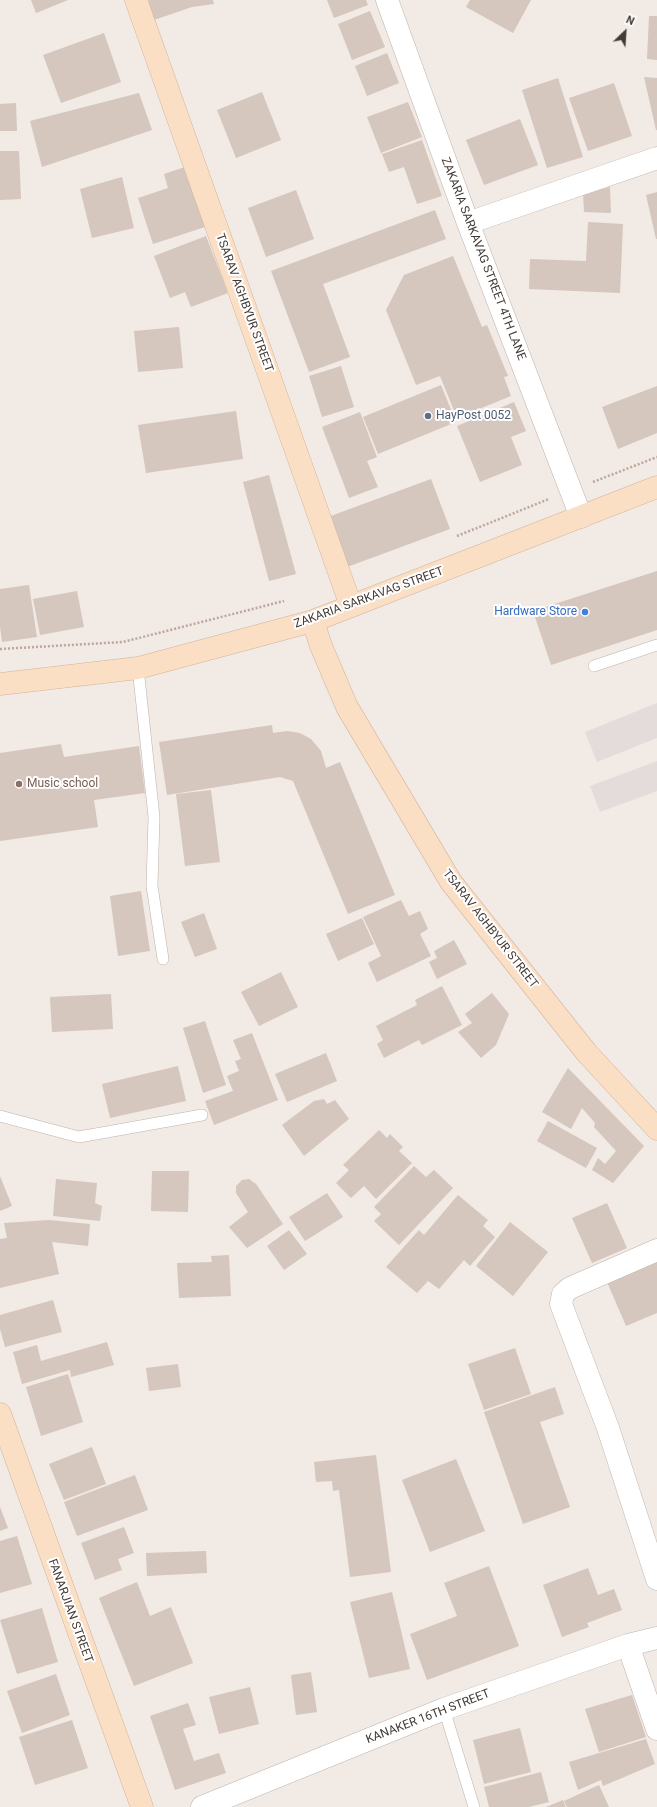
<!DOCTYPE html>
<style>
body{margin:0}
#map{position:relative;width:657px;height:1807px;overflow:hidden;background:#f1eae5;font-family:Roboto,sans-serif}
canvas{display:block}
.north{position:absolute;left:605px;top:12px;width:40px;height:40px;-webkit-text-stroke:3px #fff;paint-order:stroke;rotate:25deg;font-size:11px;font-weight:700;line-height:16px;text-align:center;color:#433a35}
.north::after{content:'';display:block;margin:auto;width:14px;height:18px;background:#433a35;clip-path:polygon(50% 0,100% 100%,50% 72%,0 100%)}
</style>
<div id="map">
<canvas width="657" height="1807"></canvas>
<div class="north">N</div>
</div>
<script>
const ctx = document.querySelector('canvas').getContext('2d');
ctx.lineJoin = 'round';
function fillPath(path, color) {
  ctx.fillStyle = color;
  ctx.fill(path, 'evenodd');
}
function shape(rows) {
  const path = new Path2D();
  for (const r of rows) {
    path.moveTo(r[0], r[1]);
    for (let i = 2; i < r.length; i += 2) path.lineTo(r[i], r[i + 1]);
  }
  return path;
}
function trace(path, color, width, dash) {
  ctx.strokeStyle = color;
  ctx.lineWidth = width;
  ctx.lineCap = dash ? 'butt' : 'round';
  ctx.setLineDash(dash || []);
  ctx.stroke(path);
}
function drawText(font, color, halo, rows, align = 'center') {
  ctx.font = font + ' Roboto,sans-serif';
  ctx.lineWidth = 4;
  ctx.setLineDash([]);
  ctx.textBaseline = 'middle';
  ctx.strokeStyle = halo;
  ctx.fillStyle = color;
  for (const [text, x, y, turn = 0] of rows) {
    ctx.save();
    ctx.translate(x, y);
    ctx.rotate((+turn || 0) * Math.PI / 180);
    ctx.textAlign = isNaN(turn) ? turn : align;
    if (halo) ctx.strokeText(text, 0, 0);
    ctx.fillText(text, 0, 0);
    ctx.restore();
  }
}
const industrial = shape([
 [657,703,657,738,597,762,585,732],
 [657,761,657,791,600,812,590,786]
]);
const building = shape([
 [31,0,68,0,36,13],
 [148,0,213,0,214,4,192,7,154,20],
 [327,0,366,0,368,5,334,18],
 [470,0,531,0,513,33,466,7],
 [370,11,385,47,352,60,338,24],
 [649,16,657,16,657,60,647,59],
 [104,33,121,82,61,103,43,55],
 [387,53,399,83,367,96,355,66],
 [644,77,657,78,657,130,656,130],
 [558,78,583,157,547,168,522,90],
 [614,83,632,136,588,151,569,98],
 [262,92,281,140,236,158,217,110],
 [139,93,152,130,42,167,30,121],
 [408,102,422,137,381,153,367,117],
 [16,103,17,131,0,131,0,104],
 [520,119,538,165,484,185,466,140],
 [422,140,442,196,417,204,404,167,389,172,382,154],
 [0,151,19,151,21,199,0,200],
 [185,167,205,227,153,244,138,198,168,188,164,174],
 [122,177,134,228,92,238,80,189],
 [610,187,611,213,584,212,583,194],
 [296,190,314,239,266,257,248,208],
 [657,192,657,239,656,239,646,195],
 [435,210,446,239,323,284,350,357,309,372,271,271],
 [588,222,623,224,620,293,529,289,530,259,586,261],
 [206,236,228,293,191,307,185,292,170,298,154,256],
 [453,256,482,327,487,325,508,376,504,377,511,396,457,418,440,376,416,385,386,310,404,275],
 [179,327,183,368,138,372,134,331],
 [341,366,354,407,322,417,309,376],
 [441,385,456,422,378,454,363,417],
 [657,386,657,433,618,449,602,407],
 [514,402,526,431,511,437,522,465,480,482,457,426],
 [236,411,243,459,146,473,138,425],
 [360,412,377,457,367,461,378,487,349,498,322,427],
 [269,475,296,574,269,581,243,482],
 [431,479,450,529,347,567,328,517],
 [657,571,657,630,551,665,533,611],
 [29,585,37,637,2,642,0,626,0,589],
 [77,591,84,627,40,635,33,599],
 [272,725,273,733,287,731,300,733,311,739,321,751,326,768,340,762,395,895,348,914,293,781,280,777,167,795,159,742],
 [61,744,64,757,139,746,145,793,94,800,98,827,0,841,0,753],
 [211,790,220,862,185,866,176,794],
 [141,891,150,951,118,956,110,896],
 [401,900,409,916,420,911,428,929,420,934,431,956,377,982,368,963,381,956,363,917],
 [204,913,217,949,195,957,181,922],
 [362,918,374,944,338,961,326,934],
 [454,940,467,964,437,979,429,962,437,958,434,951],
 [281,972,298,1007,259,1026,241,992],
 [442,986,462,1025,422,1045,419,1040,384,1058,377,1044,383,1040,376,1026,417,1005,415,1000],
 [492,993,509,1014,496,1045,481,1058,458,1032,472,1023,465,1014],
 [111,994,113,1029,52,1032,50,997],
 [205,1021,226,1085,203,1093,183,1028],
 [252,1033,278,1100,214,1125,205,1101,233,1091,227,1076,239,1071,235,1061,241,1059,233,1040],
 [326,1053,337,1081,287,1102,275,1074],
 [178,1066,186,1101,110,1118,102,1084],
 [568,1068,644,1146,613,1183,592,1170,598,1158,605,1164,616,1151,594,1127,595,1123,582,1108,571,1129,542,1112],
 [324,1099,327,1104,335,1100,349,1119,304,1156,282,1125,314,1101],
 [548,1121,597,1148,586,1168,537,1141],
 [379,1130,387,1138,390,1134,403,1147,399,1151,412,1163,376,1199,364,1186,351,1198,336,1183,349,1170,343,1165],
 [414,1166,426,1177,434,1170,453,1188,399,1245,374,1221,381,1214,374,1207],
 [152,1171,189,1171,188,1212,151,1211],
 [0,1176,12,1206,0,1211],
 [56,1179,97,1183,95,1203,102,1206,100,1221,53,1216],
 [249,1179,256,1184,283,1224,247,1248,229,1227,248,1212,236,1193,236,1186,242,1180],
 [327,1193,343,1217,305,1241,289,1217],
 [458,1195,488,1220,483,1226,495,1237,470,1266,464,1260,439,1289,428,1281,417,1293,386,1267,419,1230,424,1235],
 [607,1203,627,1248,592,1263,572,1218],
 [49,1220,90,1224,88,1246,52,1242,59,1274,0,1288,0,1239,7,1238,4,1223],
 [510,1222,548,1252,513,1296,476,1266],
 [289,1230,307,1254,284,1270,267,1246],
 [229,1255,231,1296,179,1298,177,1263,212,1262,211,1256],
 [657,1261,657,1313,626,1326,607,1282],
 [53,1300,62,1332,5,1347,0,1329,0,1315],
 [107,1342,114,1365,71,1377,70,1370,22,1384,13,1352,37,1345,41,1361],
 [515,1348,531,1394,484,1410,468,1364],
 [178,1364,181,1387,149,1391,146,1368],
 [68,1374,83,1422,41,1436,26,1387],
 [555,1387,564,1414,540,1422,570,1507,523,1524,484,1412],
 [92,1447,106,1484,64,1500,49,1464],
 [376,1455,391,1572,350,1577,339,1490,333,1491,332,1481,316,1482,314,1462],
 [456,1459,485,1531,430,1552,402,1480],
 [135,1475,148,1510,77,1536,64,1502],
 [0,1507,8,1528,0,1531],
 [124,1527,134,1553,118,1559,122,1570,95,1580,81,1543],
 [17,1536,32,1584,0,1593,0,1541],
 [206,1551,207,1573,147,1576,146,1553],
 [489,1566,519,1646,427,1680,410,1634,457,1616,444,1583],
 [588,1568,598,1595,614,1589,622,1610,587,1623,589,1627,562,1637,543,1585],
 [137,1582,150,1616,171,1607,193,1663,134,1686,99,1598],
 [392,1592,410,1669,369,1678,350,1602],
 [42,1608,58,1662,17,1674,0,1620],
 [311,1672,317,1712,296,1715,291,1675],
 [56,1674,70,1715,22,1733,7,1691],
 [250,1687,259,1724,219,1734,209,1697],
 [632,1695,646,1737,599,1752,585,1709],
 [188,1703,196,1725,183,1729,194,1761,219,1753,226,1773,175,1790,150,1716],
 [72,1720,88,1768,35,1785,19,1737],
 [520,1728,531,1772,484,1784,473,1740],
 [646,1739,655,1764,603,1786,601,1780,578,1790,569,1762],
 [541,1772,549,1802,529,1807,489,1807,484,1787],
 [599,1785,609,1807,567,1807,564,1801],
 [563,1800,566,1807,546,1807]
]);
const path = shape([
 [593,482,657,457],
 [457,536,549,499],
 [0,649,123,642,284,601]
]);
const lane = shape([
 [594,666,657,645],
 [138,668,154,817,152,886,163,959],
 [0,1116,79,1137,202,1115],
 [444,1709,474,1807]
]);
const street = shape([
 [387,0,468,223,581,517],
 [468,223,657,158],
 [657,1250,570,1288,563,1294,561,1304,608,1428,657,1579],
 [628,1645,657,1729],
 [202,1807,444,1709,628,1645,657,1638]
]);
const secondary = shape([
 [136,0,351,606],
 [313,621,321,646,347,707,451,882,586,1052,657,1129],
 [0,684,138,668,313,621,657,487],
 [0,1414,142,1807]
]);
const markers = [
 [428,416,4,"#5c6f8a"],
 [585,612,4,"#3f7fe0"],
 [19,784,4,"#8d6e63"]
];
const streetNames = [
 ["ZAKARIA SARKAVAG STREET 4TH LANE",483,259,69],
 ["TSARAV AGHBYUR STREET",244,303,70],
 ["ZAKARIA SARKAVAG STREET",369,598,-20],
 ["TSARAV AGHBYUR STREET",490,929,52],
 ["FANARJIAN STREET",70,1611,70],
 ["KANAKER 16TH STREET",428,1717,-21]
];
const serviceNames = [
 ["HayPost 0052",436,416]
];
const shopNames = [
 ["Hardware Store",577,612]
];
const educationNames = [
 ["Music school",27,784]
];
fillPath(industrial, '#e3dcda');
fillPath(building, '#d5c6be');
trace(lane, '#bfb3ab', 12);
trace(street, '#bfb3ab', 23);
trace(secondary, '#d1b39a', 23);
trace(path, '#bda79a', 2.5, [2, 2]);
trace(lane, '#fff', 11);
trace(street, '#fff', 22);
trace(secondary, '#fbdfc5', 22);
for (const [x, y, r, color] of markers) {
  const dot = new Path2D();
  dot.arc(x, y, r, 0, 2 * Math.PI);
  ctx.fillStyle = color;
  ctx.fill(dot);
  trace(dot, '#fff', 1.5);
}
drawText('12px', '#433a35', '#fff', streetNames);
drawText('12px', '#4e5e75', '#fff', serviceNames, 'left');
drawText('12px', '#366cbe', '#fff', shopNames, 'right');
drawText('12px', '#785e54', '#fff', educationNames, 'left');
</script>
